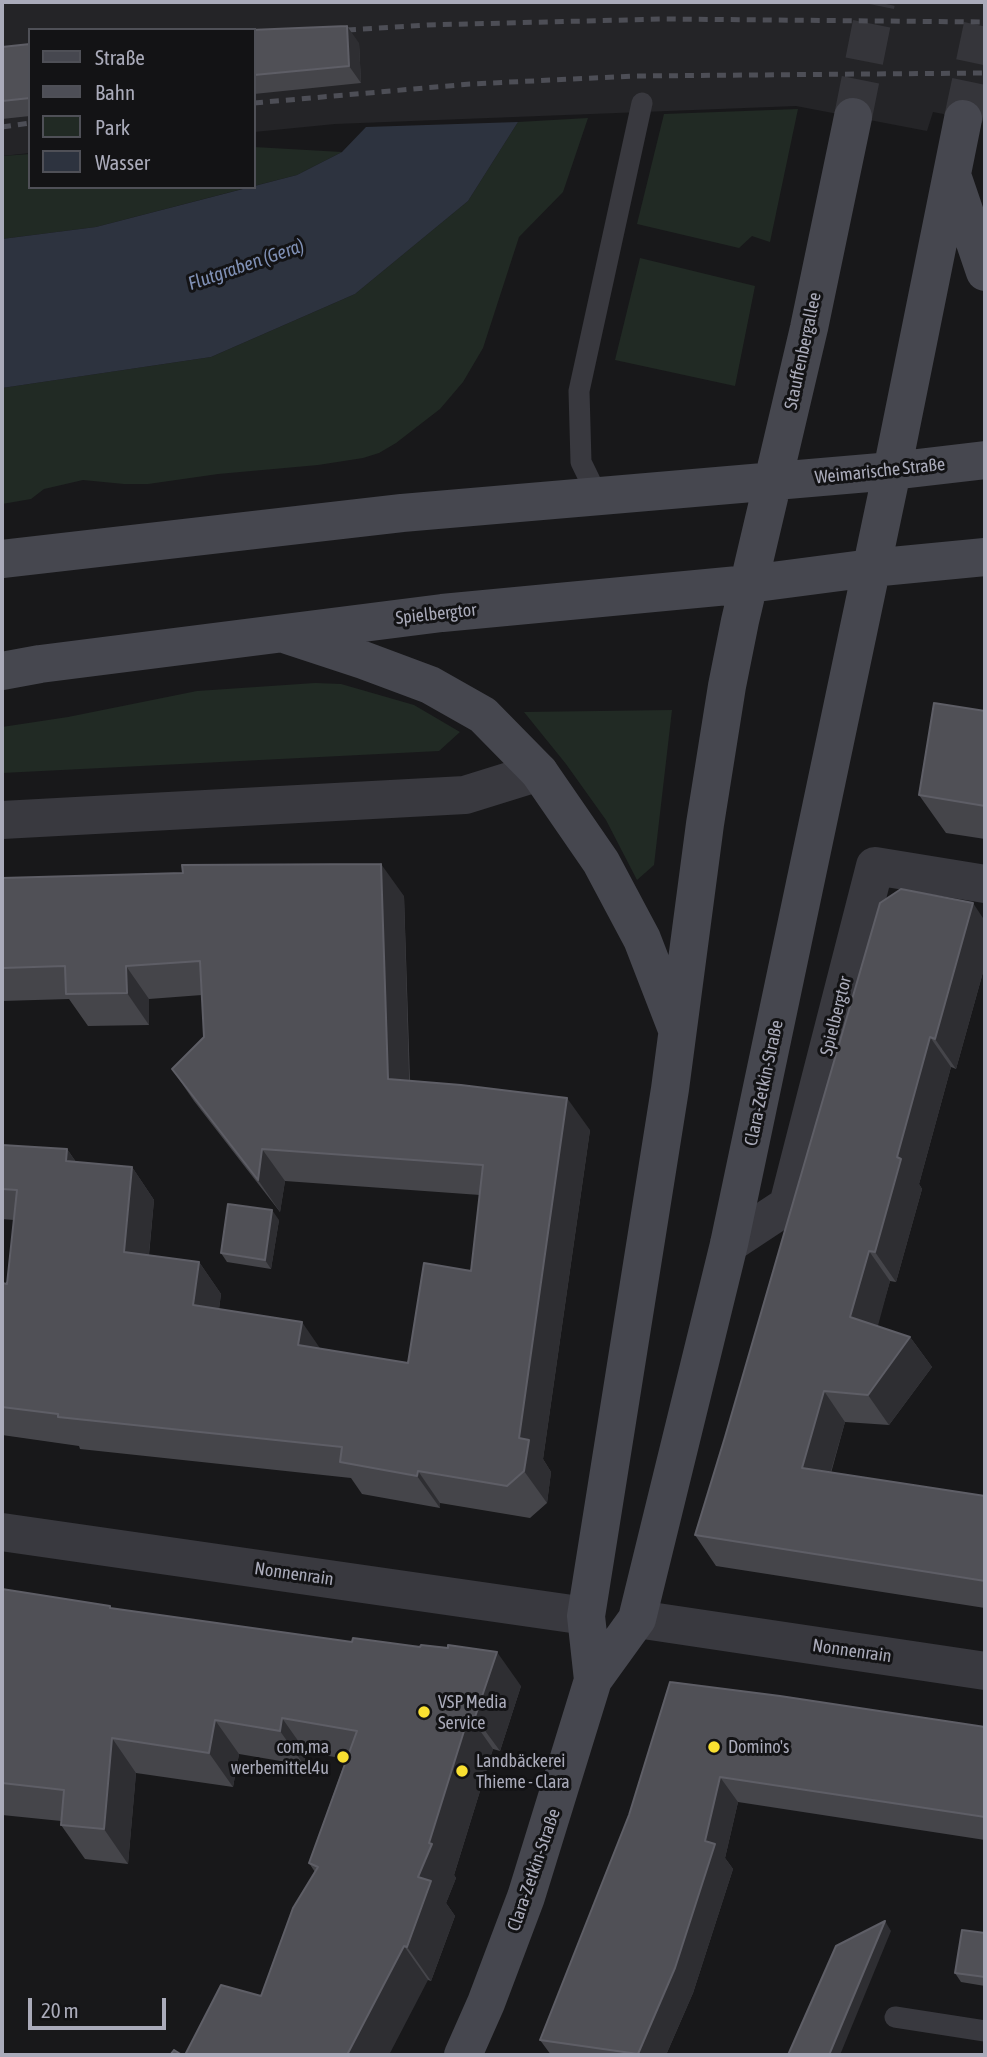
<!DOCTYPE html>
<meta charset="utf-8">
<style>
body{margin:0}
#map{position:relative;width:987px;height:2057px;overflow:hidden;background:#18181a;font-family:"Asap Condensed",sans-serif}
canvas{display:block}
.frame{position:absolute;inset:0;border:4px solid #aaabba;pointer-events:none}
.legend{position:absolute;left:28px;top:28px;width:228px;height:161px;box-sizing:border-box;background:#131315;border:2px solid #4f5057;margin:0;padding:9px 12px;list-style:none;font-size:21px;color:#aaabba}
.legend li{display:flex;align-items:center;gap:14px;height:35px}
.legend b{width:35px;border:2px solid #4f5057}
.scale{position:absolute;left:28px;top:1998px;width:138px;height:32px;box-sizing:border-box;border:4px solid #aaabba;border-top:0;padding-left:9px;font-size:21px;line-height:24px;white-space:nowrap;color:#aaabba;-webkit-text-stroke:5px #131315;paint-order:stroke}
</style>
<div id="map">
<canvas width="987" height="2057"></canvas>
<div class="frame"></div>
<ul class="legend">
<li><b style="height:9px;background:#46474f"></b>Straße</li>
<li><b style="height:9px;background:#4d4e56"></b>Bahn</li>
<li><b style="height:19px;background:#212a24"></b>Park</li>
<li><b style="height:19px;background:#2d333f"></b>Wasser</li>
</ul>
<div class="scale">20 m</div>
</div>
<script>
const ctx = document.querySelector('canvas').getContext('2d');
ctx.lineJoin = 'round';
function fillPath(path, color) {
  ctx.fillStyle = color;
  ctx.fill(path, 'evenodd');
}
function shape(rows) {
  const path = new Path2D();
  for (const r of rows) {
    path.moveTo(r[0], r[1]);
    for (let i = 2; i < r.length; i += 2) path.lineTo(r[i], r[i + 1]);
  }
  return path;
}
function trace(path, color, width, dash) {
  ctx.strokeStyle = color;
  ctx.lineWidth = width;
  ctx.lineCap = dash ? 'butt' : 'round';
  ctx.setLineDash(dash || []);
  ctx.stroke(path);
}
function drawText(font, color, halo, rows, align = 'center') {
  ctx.font = font + ' "Asap Condensed",sans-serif';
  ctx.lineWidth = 6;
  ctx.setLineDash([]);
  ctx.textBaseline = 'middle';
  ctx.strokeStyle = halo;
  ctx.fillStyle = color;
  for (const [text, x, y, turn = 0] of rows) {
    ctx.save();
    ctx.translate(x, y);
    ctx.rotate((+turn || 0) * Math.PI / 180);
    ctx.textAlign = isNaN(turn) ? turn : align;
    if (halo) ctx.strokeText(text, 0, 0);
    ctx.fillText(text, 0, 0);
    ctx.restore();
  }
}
const built = shape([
 [2,2,985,2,985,122,933,112,927,131,796,106,335,124,254,132,254,30,30,30,30,153,2,156]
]);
const green = shape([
 [798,109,770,242,752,236,739,248,637,224,664,114],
 [588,118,563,192,519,237,483,348,463,382,440,409,396,443,379,453,363,458,318,465,218,474,148,484,124,484,83,480,44,489,31,499,2,504,2,388,211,357,355,294,468,201,518,122],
 [254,147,342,152,297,175,254,186],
 [30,154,30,187,250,187,96,227,2,239,2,156],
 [640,258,755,286,735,386,615,360],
 [315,683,341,684,414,705,460,732,439,751,2,773,2,727,68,717,197,691],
 [672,710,654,865,637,880,606,820,566,764,524,712]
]);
const water = shape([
 [518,122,468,201,355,294,211,357,2,388,2,239,96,227,297,175,342,152,366,127]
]);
const secondaryTunnel = shape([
 [853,117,876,2],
 [963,119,985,15]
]);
const service = shape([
 [598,497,581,462,579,391,642,103],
 [895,2017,985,2031]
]);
const minor = shape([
 [2,820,465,795,539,772],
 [729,1244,788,1205,875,866,985,884],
 [2,1532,586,1616],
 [637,1619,985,1671]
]);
const secondary = shape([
 [952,175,985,272],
 [2,559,402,513,892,471,985,460],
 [290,636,363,660,430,685,483,715,539,772,601,862,642,939,676,1027],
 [2,671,40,664,442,613,749,584,871,568,985,557],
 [593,1680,586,1616,670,1089,705,824,727,686,740,621,809,328,853,117],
 [463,2055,486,2003,526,1897,593,1680,637,1619,729,1244,892,471,963,119]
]);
const rail = shape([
 [331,31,427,25,664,19,985,22],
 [254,103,470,84,635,76,985,73],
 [2,127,30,123]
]);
const wall = shape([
 [254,30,359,43,361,83,254,94],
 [30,44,30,116,2,119,2,47],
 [985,711,985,839,946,833,919,795],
 [2,878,404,896,410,1081,590,1130,543,1459,551,1472,547,1503,530,1518,440,1503,440,1508,362,1494,351,1478,80,1449,79,1446,2,1435,2,1283,7,1284,14,1220,2,1219,2,1145,67,1149,76,1162,132,1167,154,1200,149,1255,199,1262,221,1294,219,1309,321,1349,408,1363,471,1271,480,1195,285,1181,280,1212,194,1101,172,1069,204,1037,202,995,149,999,149,1025,88,1026,69,999,2,1001],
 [985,921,985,965,956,1069,951,1067,919,1184,922,1189,896,1282,890,1281,877,1326,910,1337,932,1367,889,1425,845,1422,831,1473,985,1496,985,1608,716,1566,695,1535],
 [279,1220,271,1269,227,1262,221,1253],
 [2,1589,112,1609,521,1686,500,1751,493,1749,454,1875,456,1878,446,1903,455,1916,431,1981,428,1980,261,1996,315,1872,309,1863,346,1759,306,1752,304,1765,239,1754,233,1787,136,1773,128,1864,85,1859,61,1825,61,1821,2,1815],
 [670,1682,985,1727,985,1840,738,1802,725,1858,733,1869,693,1993,666,2055,551,2055,540,2040,629,1815],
 [985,1933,985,1986,961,1982,955,1973]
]);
const shadedWall = shape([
 [347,26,359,43,361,83,349,66],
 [381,864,404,896,410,1111,388,1079],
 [973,903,985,921,985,965,956,1069,935,1039],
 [126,966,149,999,149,1025,127,993],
 [930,1037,951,1067,919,1184,922,1189,896,1282,875,1252,897,1157],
 [567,1098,590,1130,543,1459,551,1472,547,1503,524,1471,519,1438],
 [67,1149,89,1181,66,1161],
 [262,1149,285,1181,280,1212,258,1180],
 [132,1167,154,1200,146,1284,124,1252],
 [272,1210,279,1220,271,1269,265,1260],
 [869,1251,890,1281,872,1348,850,1317],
 [199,1262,221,1294,215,1337,193,1305],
 [302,1322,324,1354,298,1345],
 [910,1337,932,1367,889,1425,868,1395],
 [824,1391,845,1422,823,1499,802,1468],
 [418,1471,440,1503,440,1508,417,1476],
 [497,1652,521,1686,500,1751,475,1717],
 [469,1715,493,1749,454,1875,456,1878,446,1903,455,1916,431,1981,407,1947,418,1877],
 [282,1718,306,1752,304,1765,280,1731],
 [215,1720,239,1754,233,1787,209,1753],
 [112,1738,136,1773,128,1864,104,1829],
 [720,1777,738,1802,725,1858,733,1869,693,1993,666,2055,638,2055,638,2054,705,1841],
 [885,1921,891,1931,840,2055,829,2055],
 [404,1946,428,1980,389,2055,347,2055]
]);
const building = shape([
 [347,26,349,66,254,75,254,30,250,30,347,26],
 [30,44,30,98,2,101,2,47,30,44],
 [934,703,985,711,985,806,919,795,934,703],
 [381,864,388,1079,461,1085,567,1098,519,1438,529,1440,524,1471,507,1486,418,1471,417,1476,340,1462,342,1447,58,1417,58,1414,2,1407,2,1283,7,1284,17,1190,2,1189,2,1145,67,1149,66,1161,132,1167,124,1252,199,1262,193,1305,302,1322,298,1345,408,1363,424,1263,471,1271,483,1165,262,1149,258,1180,172,1069,204,1037,200,961,126,966,127,993,66,994,65,966,2,968,2,878,183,873,182,865,381,864],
 [901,889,973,903,935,1039,930,1037,897,1157,901,1159,875,1252,869,1251,850,1317,910,1337,868,1395,824,1391,802,1468,985,1496,985,1581,695,1535,725,1437,880,903,901,889],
 [228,1204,272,1210,265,1260,221,1253,228,1204],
 [2,1589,110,1606,110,1608,352,1642,353,1638,420,1647,421,1645,448,1648,448,1645,497,1652,475,1717,469,1715,429,1843,432,1844,418,1877,431,1881,407,1947,404,1946,347,2055,185,2055,221,1985,261,1996,293,1908,318,1867,309,1863,357,1731,282,1718,280,1731,215,1720,209,1753,112,1738,104,1829,61,1825,64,1790,2,1783,2,1589],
 [670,1682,780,1696,985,1727,985,1817,720,1777,705,1841,715,1844,675,1968,638,2054,540,2040,629,1815,670,1682],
 [885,1921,829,2055,788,2055,836,1946,885,1921],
 [962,1930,985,1933,985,1977,955,1973,962,1930],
 [174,2050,182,2055,170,2055,174,2050]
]);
const markers = [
 [424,1712,7,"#f9e031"],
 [714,1747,7,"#f9e031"],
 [343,1757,7,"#f9e031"],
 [462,1771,7,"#f9e031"]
];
const streetNames = [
 ["Stauffenbergallee",803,351,-78],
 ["Weimarische Straße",880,471,-6],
 ["Spielbergtor",436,614,-6],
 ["Spielbergtor",836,1016,-76],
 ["Clara-Zetkin-Straße",764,1083,-78],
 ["Nonnenrain",294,1574,8],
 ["Nonnenrain",852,1651,8],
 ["Clara-Zetkin-Straße",534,1870,-71]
];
const poiNames = [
 ["VSP Media",438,1702],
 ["Service",438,1723],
 ["com,ma",329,1747,"right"],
 ["werbemittel4u",329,1768,"right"],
 ["Domino's",728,1747],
 ["Landbäckerei",476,1761],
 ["Thieme - Clara",476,1782]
];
const waterNames = [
 ["Flutgraben (Gera)",246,265,-19]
];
fillPath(built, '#242427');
fillPath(green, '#212a24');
fillPath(water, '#2d333f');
trace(secondaryTunnel, '#35353a', 38, [38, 19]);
trace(service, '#39393f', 21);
trace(minor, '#39393f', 38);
trace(secondary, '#46474f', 38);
trace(rail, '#4d4e56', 5, [9, 7]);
fillPath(wall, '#45454a');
fillPath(shadedWall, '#2e2e32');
fillPath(building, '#505056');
trace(building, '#5e5e66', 2);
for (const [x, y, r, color] of markers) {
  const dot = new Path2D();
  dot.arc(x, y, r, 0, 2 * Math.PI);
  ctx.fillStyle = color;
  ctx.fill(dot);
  trace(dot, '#131315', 2.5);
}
drawText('18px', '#aaabba', '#131315', streetNames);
drawText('18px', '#aaabba', '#131315', poiNames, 'left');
drawText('italic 19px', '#8091b6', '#131315', waterNames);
</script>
